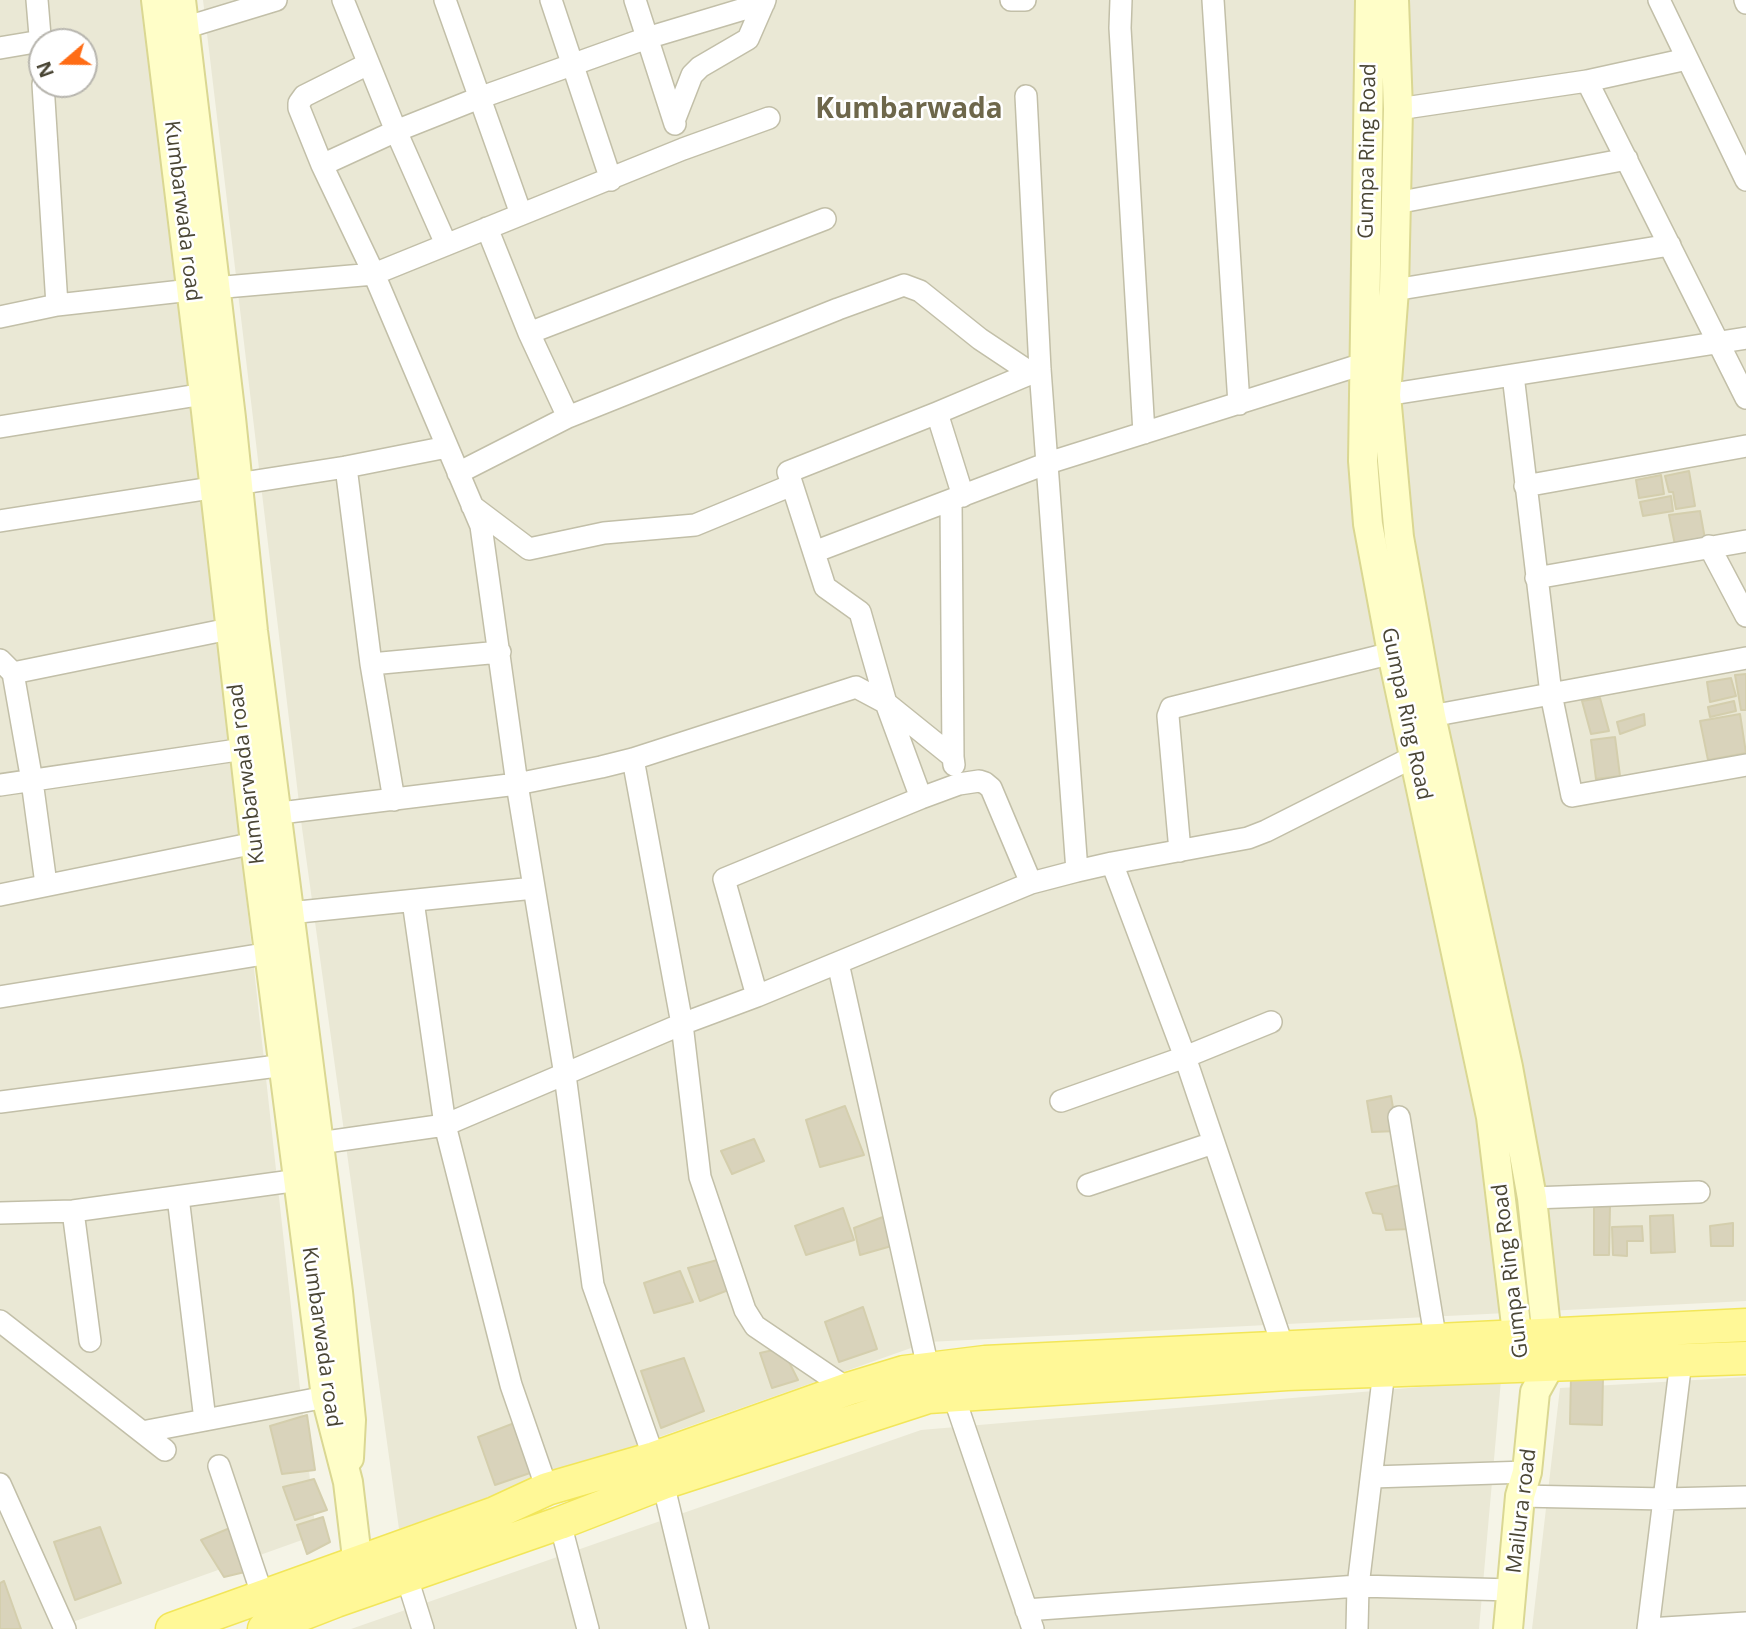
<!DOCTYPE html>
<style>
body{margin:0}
#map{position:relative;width:1746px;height:1629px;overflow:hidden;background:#f5f4e7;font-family:"Open Sans",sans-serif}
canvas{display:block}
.north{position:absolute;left:28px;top:28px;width:70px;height:70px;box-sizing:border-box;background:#fff;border:2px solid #b7b5ae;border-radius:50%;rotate:250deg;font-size:19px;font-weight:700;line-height:28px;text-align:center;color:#4a4635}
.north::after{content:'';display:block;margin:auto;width:24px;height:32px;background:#ff6c15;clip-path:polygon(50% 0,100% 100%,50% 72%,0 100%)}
</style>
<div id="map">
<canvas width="1746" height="1629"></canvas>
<div class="north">N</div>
</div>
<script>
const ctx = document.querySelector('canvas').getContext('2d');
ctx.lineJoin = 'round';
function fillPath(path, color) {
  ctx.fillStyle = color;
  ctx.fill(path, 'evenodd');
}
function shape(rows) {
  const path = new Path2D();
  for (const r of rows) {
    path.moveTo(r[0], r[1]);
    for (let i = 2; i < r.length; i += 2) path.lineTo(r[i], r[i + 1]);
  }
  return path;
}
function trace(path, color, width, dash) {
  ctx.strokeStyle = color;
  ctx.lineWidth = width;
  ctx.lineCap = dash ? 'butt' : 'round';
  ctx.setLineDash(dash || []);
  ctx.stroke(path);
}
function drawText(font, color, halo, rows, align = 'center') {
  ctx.font = font + ' "Open Sans",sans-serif';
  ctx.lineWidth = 5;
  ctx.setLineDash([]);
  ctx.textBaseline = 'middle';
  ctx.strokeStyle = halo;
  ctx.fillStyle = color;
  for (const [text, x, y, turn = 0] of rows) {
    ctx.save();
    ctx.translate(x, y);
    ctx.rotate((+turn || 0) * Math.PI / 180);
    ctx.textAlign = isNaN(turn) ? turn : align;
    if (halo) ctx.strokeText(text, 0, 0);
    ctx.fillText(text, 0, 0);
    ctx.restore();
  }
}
const residential = shape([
 [0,0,148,0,316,1535,53,1629,0,1629],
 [42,42,84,42,84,84,42,84],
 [203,0,1746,0,1746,1301,928,1342,399,1529,302,828],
 [1746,1377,1746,1629,1532,1629,1560,1388],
 [1501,1380,1479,1629,351,1629,921,1430]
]);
const building = shape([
 [1689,471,1695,506,1676,509,1673,492,1669,492,1665,476,1689,471],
 [1661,475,1664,494,1639,498,1636,480,1661,475],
 [1671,496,1673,511,1643,516,1640,502,1671,496],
 [1700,511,1705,539,1675,545,1669,515,1700,511],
 [1746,674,1746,710,1741,710,1735,675,1746,674],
 [1731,678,1736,696,1710,702,1707,682,1731,678],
 [1600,698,1609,731,1591,734,1582,701,1600,698],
 [1734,701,1736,711,1710,717,1708,707,1734,701],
 [1644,714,1645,725,1620,734,1617,722,1644,714],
 [1740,714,1746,753,1708,760,1700,721,1740,714],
 [1615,737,1620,776,1596,779,1591,740,1615,737],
 [1391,1096,1397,1131,1372,1132,1367,1101,1391,1096],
 [845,1106,864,1155,820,1167,806,1120,845,1106],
 [754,1139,764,1161,732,1174,721,1151,754,1139],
 [1400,1185,1410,1229,1386,1230,1382,1214,1373,1213,1366,1193,1400,1185],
 [1610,1206,1609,1255,1594,1255,1594,1207,1610,1206],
 [843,1208,854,1240,806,1255,795,1226,843,1208],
 [888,1215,895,1245,860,1255,854,1228,888,1215],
 [1673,1215,1675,1252,1651,1253,1650,1216,1673,1215],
 [1733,1223,1733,1246,1711,1246,1710,1226,1733,1223],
 [1642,1226,1643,1241,1627,1241,1627,1256,1613,1255,1612,1227,1642,1226],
 [721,1259,731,1289,700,1301,688,1268,721,1259],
 [680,1271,693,1302,654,1313,644,1283,680,1271],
 [863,1307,877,1349,839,1362,825,1322,863,1307],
 [782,1348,798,1380,772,1388,760,1353,782,1348],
 [684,1358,704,1411,661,1428,641,1371,684,1358],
 [1571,1376,1603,1377,1602,1425,1570,1424,1571,1376],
 [307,1415,315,1470,282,1474,270,1426,307,1415],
 [517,1422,533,1472,495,1485,478,1437,517,1422],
 [314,1479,327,1510,295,1520,283,1487,314,1479],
 [323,1517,330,1542,307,1554,297,1525,323,1517],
 [100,1527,121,1583,75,1600,54,1542,100,1527],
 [230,1528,249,1571,224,1577,201,1540,230,1528],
 [4,1581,21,1629,0,1629,0,1583,4,1581]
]);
const street = shape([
 [37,0,42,60],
 [343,0,396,131,446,244],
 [445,0,521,214],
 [551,0,611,180],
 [635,0,675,124],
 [1011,0,1025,0],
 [1121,0,1120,28,1144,433],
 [1213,0,1239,404],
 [1659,0,1746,180],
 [1745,0,1746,3],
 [184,28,276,0],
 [0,48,41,41],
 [368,64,304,96,299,103,299,108,322,165,374,274,481,526,517,784,565,1075,593,1285,654,1458],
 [1587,81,1746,398],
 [43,84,57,305],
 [1398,109,1587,81,1687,59],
 [674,121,692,75,700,67,748,39,765,0],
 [322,165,396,131,479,98,647,38,764,3],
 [1396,203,1627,159],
 [487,228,529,333,568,417],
 [1394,290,1670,245],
 [0,317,57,305,191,290,374,274,683,149,769,118],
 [529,333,825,219],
 [1513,375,1551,694,1572,796,1746,765],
 [1386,395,1746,338],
 [937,413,963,496],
 [0,427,204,394],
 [346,467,371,664,394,800],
 [458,473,568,417,838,309,904,285,920,291,980,339,1031,373],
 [1525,486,1746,446],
 [951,501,953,757,954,765],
 [472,506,529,549,604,533,695,525,792,485],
 [0,521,346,467,447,447],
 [1709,546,1746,616],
 [814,552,1048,463,1363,364],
 [1536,578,1746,541],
 [0,660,13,673,229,629],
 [371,664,500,652],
 [13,673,32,781,46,884],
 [1431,716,1746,658],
 [633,759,682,1024,700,1177,745,1310,755,1326,848,1389],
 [0,785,244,749],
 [921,798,886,703,860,612,825,587,788,472,937,413,1039,370],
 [264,815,517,784,601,767,633,759,856,687,886,703,953,757],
 [1180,851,1168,716,1171,708,1392,653],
 [1112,863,1248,838,1266,831,1415,756],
 [1077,871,1112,863,1185,1057,1283,1347],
 [0,895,255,843],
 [413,901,445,1125,682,1024,757,996,1031,883,1077,871,1040,369,1026,96],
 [289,913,534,888],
 [838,963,928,1368],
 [757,996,724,879,921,798,959,784,979,781,985,783,991,788,1031,883],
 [0,997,270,953],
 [1061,1101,1185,1057,1271,1022],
 [0,1102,285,1065],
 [1399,1117,1436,1342],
 [319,1143,445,1125,511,1385,547,1489],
 [1088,1185,1213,1143],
 [178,1197,205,1420],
 [1532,1198,1699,1192],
 [73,1211,90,1341],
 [0,1213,73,1211,299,1180],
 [0,1321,165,1450],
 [953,1394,1033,1629],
 [142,1432,326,1397],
 [219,1466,263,1597],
 [1372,1477,1527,1472],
 [663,1483,698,1629],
 [0,1484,65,1629],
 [1520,1496,1665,1499,1746,1497],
 [560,1523,588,1629],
 [407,1578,423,1629],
 [1026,1610,1358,1586,1513,1590],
 [1357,1629,1358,1586,1384,1371],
 [1648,1629,1681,1361],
 [1648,1629,1746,1623]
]);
const secondary = shape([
 [156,0,204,394,255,843,326,1397,348,1482,360,1583],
 [181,0,231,418,253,631,338,1292,351,1420,349,1458],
 [1370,0,1363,461,1368,524,1392,653,1491,1117,1520,1358],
 [1394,0,1398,109,1394,290,1386,395,1399,537,1431,716,1508,1067,1532,1198,1550,1365,1535,1392,1527,1472,1520,1496,1508,1629]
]);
const primary = shape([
 [172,1629,495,1513,547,1489,654,1458,848,1389,904,1372,985,1362,1746,1325],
 [264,1629,336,1601,560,1523,663,1483,928,1397,1287,1374,1746,1358]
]);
const streetNames = [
 ["Gumpa Ring Road",1368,151,-89],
 ["Kumbarwada road",182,211,83],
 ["Gumpa Ring Road",1406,714,78],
 ["Kumbarwada road",247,774,-97],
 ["Gumpa Ring Road",1511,1271,-97],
 ["Kumbarwada road",321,1337,82],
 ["Mailura road",1522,1511,-83]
];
const districtNames = [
 ["Kumbarwada",909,110]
];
fillPath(residential, '#eae8d5');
fillPath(building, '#d9d3bb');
trace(building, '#d4cead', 2);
trace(street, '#c2bfa8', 24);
trace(secondary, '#dad792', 32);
trace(primary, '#f2e659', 35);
trace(street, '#fff', 21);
trace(secondary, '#fffec8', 28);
trace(primary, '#fff897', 32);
drawText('21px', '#4a4635', '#fff', streetNames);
drawText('bold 28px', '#6e674b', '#fff', districtNames);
</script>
